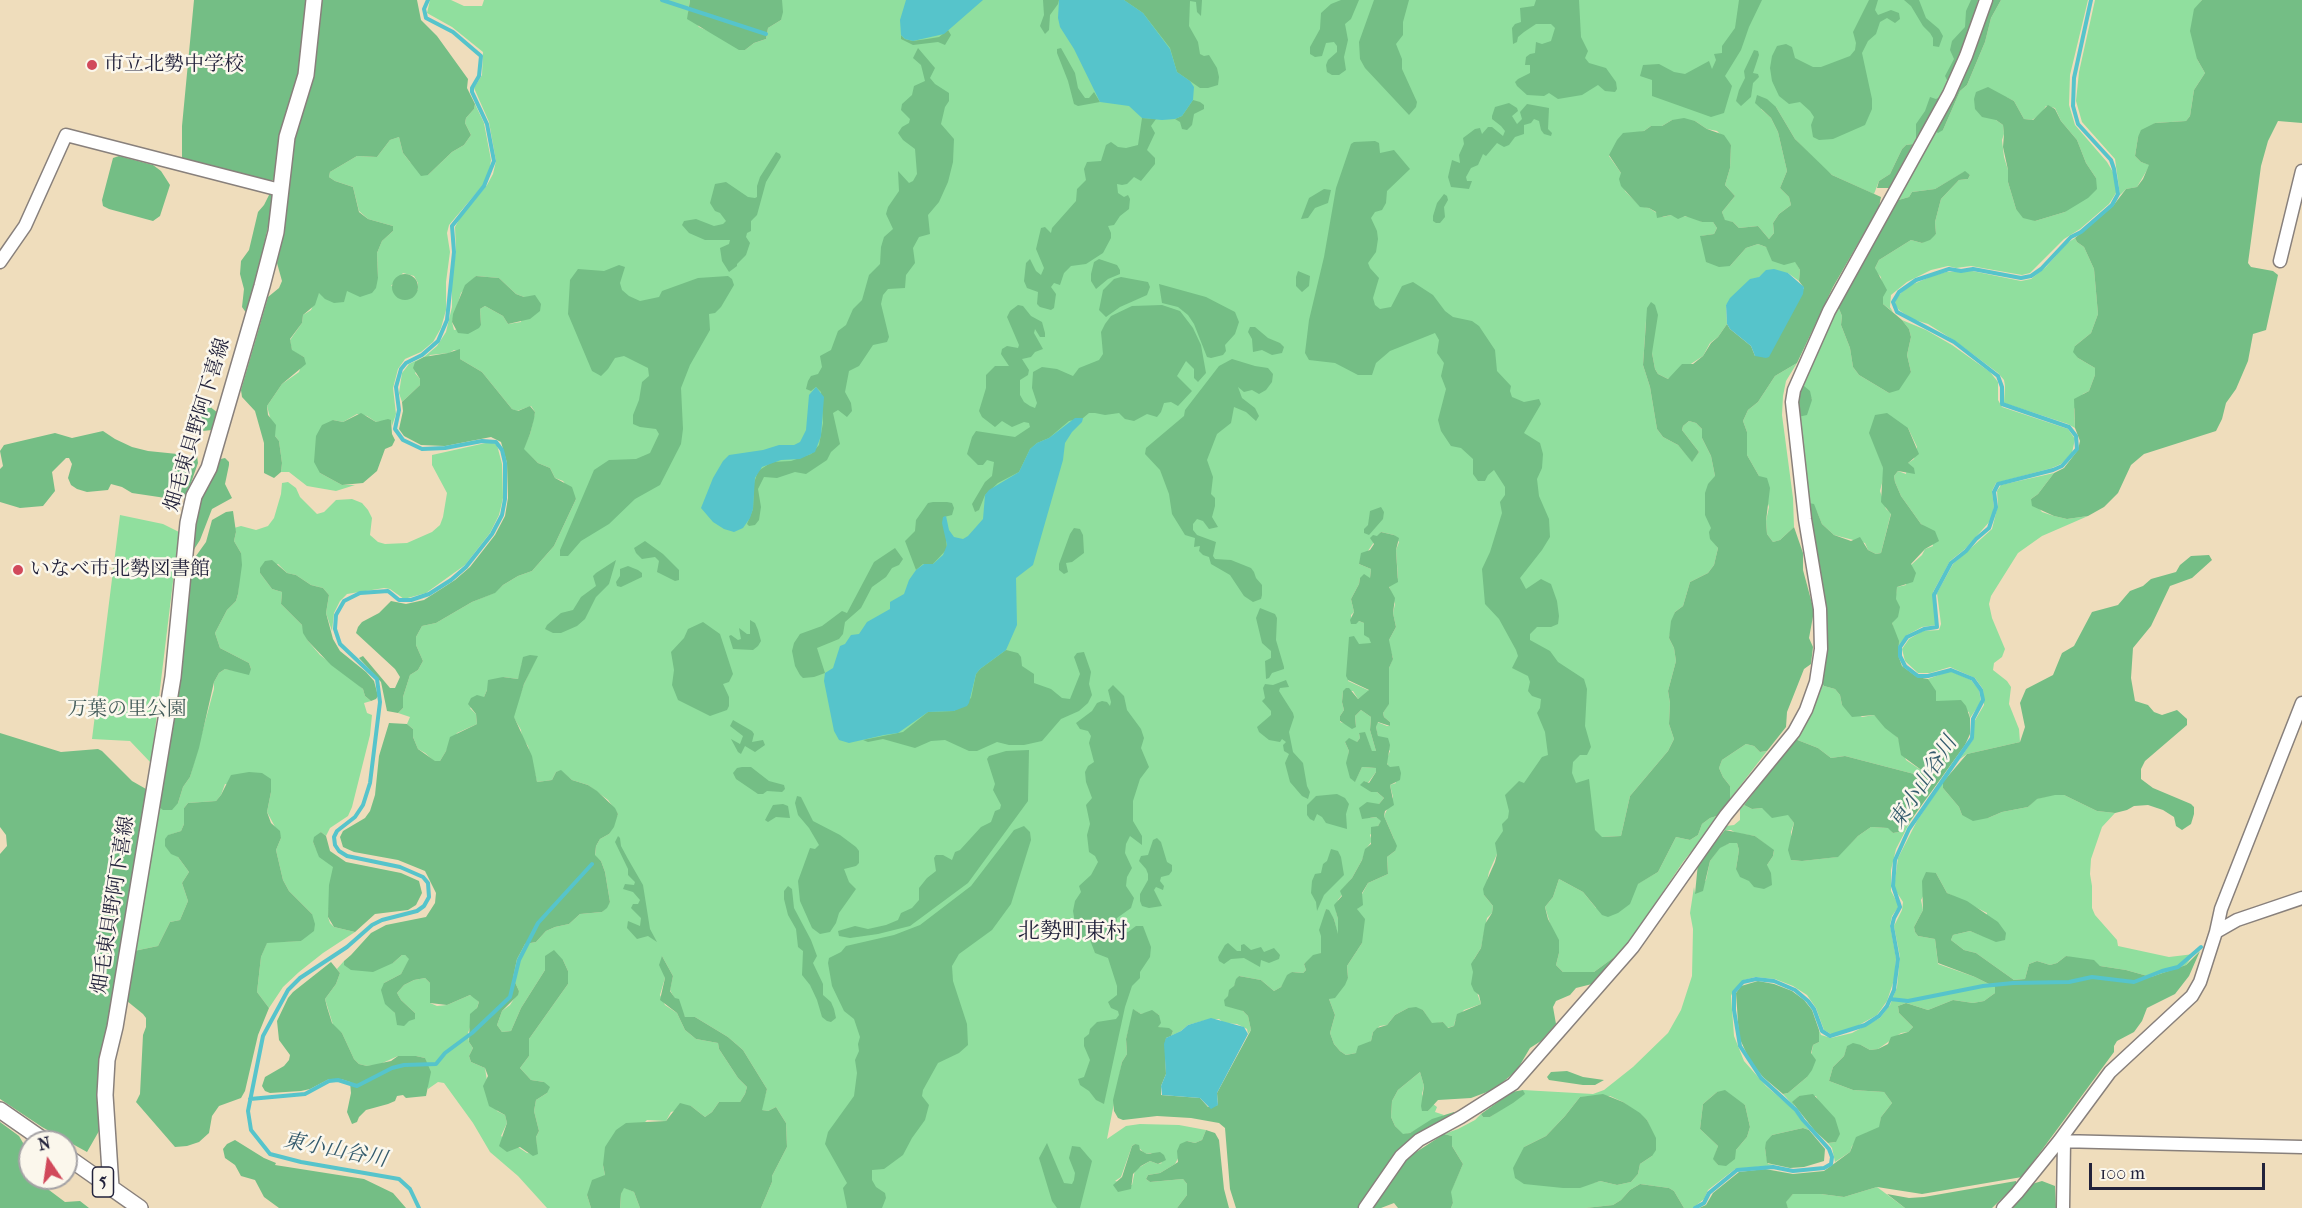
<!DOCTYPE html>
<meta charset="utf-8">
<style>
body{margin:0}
#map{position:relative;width:2302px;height:1208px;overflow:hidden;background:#efddbc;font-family:"IM FELL French Canon",serif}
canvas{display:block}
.north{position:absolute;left:18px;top:1130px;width:60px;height:60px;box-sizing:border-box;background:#fbf7ec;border:2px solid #a4a2a5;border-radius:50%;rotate:347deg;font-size:16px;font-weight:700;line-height:24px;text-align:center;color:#22223b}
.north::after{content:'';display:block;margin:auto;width:21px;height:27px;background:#d1495b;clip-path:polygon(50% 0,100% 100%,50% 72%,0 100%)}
.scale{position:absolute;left:2089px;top:1163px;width:176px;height:27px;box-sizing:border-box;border:3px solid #22223b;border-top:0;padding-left:8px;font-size:18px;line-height:21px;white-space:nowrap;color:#22223b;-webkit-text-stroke:4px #fbf7ec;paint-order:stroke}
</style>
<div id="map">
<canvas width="2302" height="1208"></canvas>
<div class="north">N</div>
<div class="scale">100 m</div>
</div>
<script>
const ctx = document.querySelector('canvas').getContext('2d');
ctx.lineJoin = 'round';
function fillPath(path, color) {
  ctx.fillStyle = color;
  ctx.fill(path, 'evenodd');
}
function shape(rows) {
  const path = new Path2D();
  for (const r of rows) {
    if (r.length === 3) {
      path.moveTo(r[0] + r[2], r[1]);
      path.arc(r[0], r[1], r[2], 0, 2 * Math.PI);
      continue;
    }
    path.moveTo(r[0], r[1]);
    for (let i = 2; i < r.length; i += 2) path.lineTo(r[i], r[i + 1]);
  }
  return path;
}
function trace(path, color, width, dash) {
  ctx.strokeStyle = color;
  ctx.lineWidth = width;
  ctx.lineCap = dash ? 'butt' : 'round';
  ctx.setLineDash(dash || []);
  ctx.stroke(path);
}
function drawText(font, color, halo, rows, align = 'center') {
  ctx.font = font + ' "IM FELL French Canon","Noto Serif JP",serif';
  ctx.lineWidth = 5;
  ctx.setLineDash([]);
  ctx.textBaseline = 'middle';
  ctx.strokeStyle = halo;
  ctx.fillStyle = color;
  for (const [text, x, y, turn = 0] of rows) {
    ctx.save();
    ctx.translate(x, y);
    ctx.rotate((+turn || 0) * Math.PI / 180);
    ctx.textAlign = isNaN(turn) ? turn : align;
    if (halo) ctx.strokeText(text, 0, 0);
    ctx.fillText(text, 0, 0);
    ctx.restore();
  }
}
const green = shape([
 [430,0,451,0,464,6,482,6,484,0,690,0,688,11,699,27,713,33,739,49,745,50,754,43,766,39,768,28,781,20,782,0,1978,0,1961,55,1940,97,1913,144,1906,145,1902,149,1890,174,1879,181,1874,194,1832,175,1821,166,1795,139,1776,107,1761,109,1771,118,1778,132,1787,171,1780,188,1789,197,1791,205,1779,214,1773,223,1774,233,1769,239,1758,226,1739,228,1733,222,1725,221,1722,212,1735,196,1725,185,1730,168,1731,145,1717,131,1707,129,1695,121,1672,120,1662,126,1651,126,1644,131,1636,133,1612,152,1609,156,1621,173,1625,191,1640,206,1649,208,1663,217,1671,215,1693,217,1702,222,1713,222,1717,228,1714,234,1701,236,1730,266,1746,248,1758,244,1766,247,1770,252,1795,261,1800,270,1799,281,1788,273,1764,273,1726,305,1727,324,1718,337,1710,343,1703,356,1668,379,1658,374,1655,369,1646,321,1643,365,1650,387,1657,429,1663,437,1678,445,1692,461,1699,452,1682,430,1683,426,1689,421,1696,423,1702,429,1702,438,1711,456,1715,476,1711,528,1713,541,1718,548,1714,565,1708,573,1690,582,1683,606,1675,612,1669,638,1674,648,1676,661,1668,691,1670,703,1669,724,1674,739,1668,751,1630,796,1621,836,1602,837,1497,854,1489,872,1484,895,1493,906,1492,913,1487,918,1481,948,1474,959,1473,981,1481,1004,1464,1010,1455,1021,1454,1026,1447,1028,1443,1022,1432,1024,1423,1010,1408,1008,1395,1015,1387,1025,1380,1026,1373,1032,1371,1041,1356,1053,1346,1055,1340,1051,1334,1044,1330,1033,1335,1015,1329,999,1348,978,1347,966,1362,943,1357,909,1362,894,1368,883,1388,874,1387,857,1395,851,1394,839,1384,816,1393,797,1390,785,1396,783,1386,761,1390,751,1378,737,1376,727,1377,722,1387,726,1390,726,1390,722,1384,717,1383,713,1389,703,1389,668,1393,658,1389,646,1389,640,1396,627,1393,613,1395,604,1389,586,1398,578,1396,550,1399,542,1394,535,1381,532,1359,564,1371,569,1370,578,1360,578,1359,584,1351,599,1354,612,1351,615,1351,624,1359,621,1364,623,1364,632,1371,640,1371,644,1359,644,1348,681,1370,691,1358,699,1353,691,1343,691,1342,702,1344,710,1340,716,1340,722,1356,727,1355,716,1361,710,1371,717,1370,730,1376,751,1372,752,1369,744,1359,733,1360,738,1357,742,1345,742,1349,751,1347,764,1355,781,1362,767,1376,768,1376,772,1368,783,1364,781,1371,792,1377,792,1384,798,1379,804,1369,804,1370,818,1376,817,1382,821,1370,835,1372,841,1366,849,1362,860,1352,878,1341,891,1342,895,1338,900,1336,911,1338,919,1338,937,1334,919,1326,909,1321,936,1321,953,1304,964,1306,970,1303,973,1292,972,1281,987,1274,991,1261,980,1239,976,1234,986,1231,1007,1241,1009,1248,1016,1251,1030,1248,1034,1247,1029,1237,1024,1224,1023,1219,1019,1206,1020,1188,1025,1181,1031,1171,1036,1173,1031,1158,1027,1159,1015,1154,1012,1141,1014,1134,1010,1126,1039,1127,1054,1122,1062,1107,1139,1126,1126,1140,1124,1179,1125,1206,1130,1202,1140,1195,1143,1187,1141,1175,1164,1160,1173,1148,1175,1146,1179,1150,1182,1183,1179,1187,1184,1187,1195,1177,1208,761,1208,772,1182,772,1176,787,1147,786,1123,776,1107,768,1111,761,1110,767,1089,743,1050,728,1037,695,1017,685,1017,670,990,673,976,662,956,665,978,660,995,665,1005,677,1013,685,1030,696,1039,718,1043,719,1049,738,1078,747,1087,745,1094,740,1102,719,1102,712,1112,705,1117,691,1106,671,1112,666,1121,647,1120,603,1165,605,1175,587,1195,591,1208,547,1208,518,1176,490,1152,473,1123,444,1083,438,1082,428,1089,425,1058,416,1056,398,1056,378,1065,367,1066,359,1064,354,1059,342,1033,334,1028,325,999,336,984,340,973,337,969,344,961,344,965,393,963,402,955,405,955,410,959,401,974,384,983,390,1006,395,1013,415,1013,401,1000,397,993,404,985,414,980,425,978,430,983,430,1003,437,1006,447,1005,470,995,474,997,479,1002,468,1033,469,1042,473,1048,469,1056,471,1062,485,1068,487,1081,497,1111,505,1115,507,1123,501,1136,527,1153,537,1154,536,1137,539,1131,534,1111,536,1100,547,1093,544,1082,531,1080,520,1068,529,1056,529,1039,568,984,568,971,563,960,545,970,521,1008,511,1031,502,1032,497,1025,502,1011,510,1005,519,991,513,978,517,959,525,944,536,942,546,931,555,927,569,924,580,914,602,912,610,902,605,872,601,861,595,856,596,846,600,839,609,834,618,814,608,800,588,785,572,780,561,771,556,772,552,780,537,782,528,746,522,738,521,730,514,718,514,712,524,684,537,656,521,665,521,673,518,679,503,677,487,690,484,697,470,708,476,714,477,724,457,733,440,761,435,762,425,753,418,749,413,737,413,729,407,724,410,717,398,713,403,708,403,697,410,675,418,670,423,661,416,645,416,637,422,626,436,623,472,602,494,593,503,585,518,576,532,571,554,546,576,499,563,481,555,478,550,468,538,463,523,449,530,434,535,412,531,406,517,411,512,409,482,372,460,359,460,351,454,350,449,353,430,355,415,373,420,379,420,385,402,402,399,393,402,373,409,364,424,357,437,346,446,332,452,307,452,280,456,250,455,227,461,216,487,185,493,174,496,161,489,122,474,88,482,75,483,52,452,27,427,13],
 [476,276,499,278,516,294,524,297,521,322,508,324,503,316,485,306,480,309,481,325,454,330,452,322,461,293],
 [1135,1144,1143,1152,1147,1154,1151,1153,1162,1163,1158,1164,1150,1161,1135,1170,1132,1185,1115,1181,1121,1177,1132,1146],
 [2001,0,2088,0,2070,75,2069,105,2075,125,2107,162,2113,172,2116,187,2116,193,2109,204,2080,229,2064,239,2030,273,2022,275,1971,266,1956,268,1948,266,1931,270,1907,282,1891,295,1890,307,1893,312,1883,304,1881,277,1876,272,1875,268,1879,260,1911,240,1922,243,1936,234,1935,222,1941,199,1959,180,1968,179,1970,175,1964,172,1935,189,1912,192,1909,197,1895,201,1934,130,1943,130,1960,91,1967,85,1985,42,1991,18],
 [2006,97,2014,101,2024,119,2032,120,2041,114,2046,106,2055,108,2061,121,2077,140,2086,163,2096,178,2065,212,2035,221,2016,209,2008,182,2008,170,2004,157,2002,140,2004,134,2003,125,1996,120],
 [2095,0,2202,0,2199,4,2197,59,2205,73,2194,90,2190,116,2186,121,2155,123,2138,137,2135,156,2141,162,2150,165,2137,187,2126,189,2120,195,2115,159,2082,122,2076,101,2079,72],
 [475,104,484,123,491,160,489,173,483,185,449,225,447,233,450,252,446,282,446,310,441,328,433,342,421,352,405,359,398,369,393,388,396,414,392,426,391,420,376,422,367,416,357,414,343,422,333,420,320,473,342,485,355,485,336,491,307,486,289,472,281,472,282,463,279,441,275,436,267,406,282,384,299,372,304,357,292,351,290,340,302,323,303,315,311,310,319,292,347,290,378,278,377,253,382,241,393,231,393,226,368,219,359,211,353,187,335,181,329,177,330,172,357,156,377,157,390,140,399,137,403,153,410,162,428,175,452,152,464,145,471,135,465,123,466,118,474,109],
 [403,273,414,276,418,283,418,290,391,286],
 [2075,238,2077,242,2084,247,2094,269,2098,314,2091,333,2075,346,2078,358,2095,368,2095,375,2089,391,2083,394,2074,409,2075,428,2068,424,2004,403,2005,386,2004,380,1998,373,1955,341,1928,324,1912,319,1899,310,1896,306,1895,301,1899,295,1909,286,1932,276,1946,272,1972,271,2021,281,2031,279,2046,267,2067,243],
 [1838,306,1842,316,1841,325,1850,348,1853,367,1859,375,1889,393,1911,372,1907,355,1911,337,1909,329,1902,320,1926,330,1952,345,1990,372,1998,382,1998,400,2002,407,2068,429,2075,439,2072,453,2061,464,2052,468,1996,483,1992,491,1994,507,1991,520,1965,549,1950,561,1933,592,1936,625,1922,627,1907,635,1898,646,1892,623,1897,587,1906,585,1911,565,1922,555,1925,549,1933,546,1928,529,1921,524,1901,496,1895,482,1894,476,1898,471,1906,474,1908,463,1914,459,1917,447,1908,428,1870,433,1883,467,1883,479,1880,491,1886,509,1891,513,1881,553,1876,554,1868,550,1865,543,1834,535,1822,524,1817,512,1809,503,1798,417,1808,408,1812,399,1800,387],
 [1797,363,1786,381,1783,396,1782,415,1793,498,1794,527,1780,540,1773,542,1767,534,1766,521,1769,507,1759,476,1747,455,1747,432,1743,421,1748,410,1758,402,1775,376],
 [490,442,497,445,502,464,503,498,499,515,490,533,465,565,426,593,404,599,390,589,384,588,347,594,340,601,334,613,332,631,326,613,329,595,323,588,311,585,296,575,287,573,278,564,260,573,272,589,282,592,281,604,302,625,308,641,320,655,358,684,363,689,365,696,371,701,364,703,367,713,372,715,370,735,352,807,348,816,330,828,326,836,321,832,313,842,316,849,334,867,328,917,330,923,334,927,355,932,323,953,299,972,283,987,269,1008,257,992,261,957,267,942,301,941,312,914,289,891,283,880,276,850,281,838,267,812,271,792,225,784,221,795,216,801,188,803,184,808,184,824,181,831,169,835,178,857,189,872,182,883,188,901,180,920,170,922,158,946,134,951,159,798,178,803,183,787,190,777,214,689,214,682,219,673,225,669,241,672,251,669,249,663,220,648,215,633,227,610,236,601,238,594,241,553,234,541,236,532,234,528,241,526,256,530,268,526,274,518,281,494,282,483,288,482,296,488,300,497,317,514,324,512,336,500,352,499,362,503,368,510,372,518,370,535,378,542,385,544,407,543,432,532,440,525,443,517,447,493,432,465,432,455],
 [2054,473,2038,494,2031,499,2042,512,2054,516,2067,519,2088,516,2042,536,2018,553,1991,596,1989,604,1992,618,2005,649,2002,657,1994,663,1993,670,2007,681,2011,687,2009,704,2019,729,2020,742,1967,754,1960,759,1974,738,1974,722,1984,705,1983,689,1975,678,1950,667,1930,673,1918,673,1905,661,1902,649,1909,639,1923,631,1939,630,1941,624,1937,593,1953,564,1992,529,1998,505,1997,491,2001,485],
 [120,515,163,524,179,532,151,763,130,741,92,739],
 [1950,671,1971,680,1979,690,1981,702,1970,718,1969,712,1936,701,1928,679],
 [1821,682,1824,686,1835,689,1840,695,1842,705,1862,717,1874,715,1898,738,1906,760,1924,772,1918,775,1845,756,1831,758,1818,748,1795,739,1813,707],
 [1746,744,1754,746,1760,752,1767,751,1730,799,1730,786,1723,777,1719,768,1722,760],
 [1943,782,1943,788,1959,807,1962,815,1988,818,2002,812,2028,807,2036,799,2055,794,2064,795,2097,811,2115,813,2102,827,2091,859,2090,874,2092,886,2092,908,2095,915,2117,940,2118,946,2169,957,2194,954,2186,965,2151,977,2126,970,2100,966,2066,956,2057,963,2050,965,2037,961,2029,964,2025,979,2014,980,1976,953,1964,950,1951,940,1953,935,1970,931,1983,936,1987,913,1947,893,1936,873,1921,900,1923,910,1914,927,1915,932,1918,936,1935,939,1938,964,1975,977,1995,987,1995,993,1984,1001,1973,1003,1953,1000,1928,1010,1906,1003,1898,1006,1899,1013,1913,1027,1908,1032,1901,1033,1878,1049,1870,1050,1861,1045,1847,1047,1844,1056,1833,1067,1829,1081,1853,1090,1884,1092,1892,1103,1881,1117,1880,1127,1875,1131,1866,1133,1852,1146,1850,1152,1835,1162,1832,1148,1828,1143,1836,1142,1816,1096,1799,1096,1793,1102,1795,1107,1783,1094,1788,1093,1807,1077,1813,1045,1819,1042,1819,1030,1821,1035,1831,1038,1852,1033,1880,1018,1890,1005,1897,987,1900,957,1894,926,1902,910,1903,902,1894,888,1898,858,1917,821],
 [1744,805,1752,809,1762,808,1788,814,1794,823,1791,832,1791,860,1802,861,1837,857,1858,836,1871,827,1889,828,1893,833,1899,832,1911,820,1896,849,1891,870,1891,891,1899,906,1892,916,1890,925,1896,958,1895,977,1887,1001,1877,1015,1850,1030,1831,1034,1824,1030,1816,1008,1807,995,1793,986,1775,979,1755,977,1744,980,1733,991,1731,996,1734,1036,1744,1061,1766,1086,1793,1109,1809,1130,1803,1128,1772,1135,1765,1148,1766,1155,1768,1164,1776,1165,1735,1169,1708,1190,1704,1199,1693,1208,1684,1208,1674,1191,1669,1188,1640,1184,1630,1190,1621,1200,1613,1205,1585,1208,1451,1208,1453,1203,1450,1193,1463,1164,1452,1146,1452,1136,1444,1134,1458,1129,1475,1120,1481,1114,1483,1117,1490,1117,1524,1094,1523,1090,1593,1094,1604,1090,1633,1067,1668,1033,1681,1010,1692,976,1693,929,1690,913,1694,887,1695,893,1706,880,1710,861,1720,847,1730,843,1737,843,1739,850,1736,869,1767,865,1773,856,1774,851,1755,836,1736,833,1731,830,1725,830,1721,833,1726,826,1734,825,1740,820,1740,809],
 [1717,1092,1745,1105,1750,1127,1747,1137,1736,1150,1718,1165,1714,1159,1718,1146,1700,1129,1703,1104],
 [1610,1096,1623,1102,1647,1120,1650,1128,1652,1156,1640,1164,1638,1174,1631,1182,1617,1185,1600,1181,1593,1183,1524,1147,1546,1136,1565,1116,1580,1097],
 [1720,815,1683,862,1632,938,1614,961,1613,958,1594,972,1563,972,1556,965,1559,953,1545,907,1553,897,1559,879,1583,892,1596,908,1658,872,1676,837,1690,840,1698,835,1702,824,1710,818],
 [1420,1072,1424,1086,1422,1094,1428,1111,1433,1104,1437,1107,1435,1112,1444,1115,1410,1133,1403,1135,1395,1126,1391,1117,1392,1101,1398,1090],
 [623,1187,634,1192,640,1208,620,1208,621,1194],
 [1877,1187,1905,1208,1788,1208,1785,1202,1793,1194,1821,1194,1844,1197]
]);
const forest = shape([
 [194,0,308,0,300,75,276,179,267,182,187,163,182,158,182,126],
 [320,0,417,0,421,20,437,36,468,79,467,88,475,104,474,109,466,118,465,123,471,135,464,145,452,152,428,175,421,176,403,153,399,137,390,140,377,157,357,156,330,172,329,177,335,181,353,187,359,212,368,219,393,226,393,231,382,241,377,253,378,278,376,288,372,293,360,297,347,291,344,302,334,303,325,299,319,293,315,305,303,315,302,323,290,339,292,350,304,357,306,364,282,384,267,406,268,415,276,425,275,436,279,441,282,463,281,472,274,478,264,473,264,443,255,411,242,397,241,390,268,297,279,288,282,281,277,263,290,168,295,139,314,67],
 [690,0,782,0,783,12,781,20,768,28,766,39,754,43,745,50,739,50,687,19],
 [1043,0,1059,0,1058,4,1050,15,1049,30,1045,34,1040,26,1044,15],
 [1124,0,1202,0,1201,16,1197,12,1196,2,1190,1,1189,26,1198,42,1200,54,1204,56,1209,55,1217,68,1219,77,1218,85,1208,88,1200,88,1177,72,1170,48,1143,13],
 [1341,0,1359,0,1351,19,1345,24,1348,40,1344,57,1346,70,1339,75,1332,75,1327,72,1326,65,1328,60,1337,52,1337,46,1334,42,1326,43,1322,56,1315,57,1310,54,1310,47,1320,29,1321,13,1331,4],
 [1374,0,1409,0,1403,22,1403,35,1396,44,1402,59,1402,69,1417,102,1416,107,1409,115,1365,68,1360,59,1359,42],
 [1536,0,1579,0,1581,37,1588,51,1585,58,1589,63,1606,68,1616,82,1617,89,1615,92,1605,91,1598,85,1582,95,1558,99,1549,93,1544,96,1527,95,1517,86,1515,82,1518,79,1530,73,1530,65,1525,65,1526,57,1530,54,1535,53,1536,42,1542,44,1551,41,1555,28,1551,24,1536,24,1524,32,1518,37,1517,42,1513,44,1512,28,1515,24,1521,22,1520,8,1534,6],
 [1739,0,1762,0,1749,27,1741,50,1725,76,1732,86,1724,113,1711,117,1652,96,1652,80,1640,76,1643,65,1659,64,1674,72,1685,74,1709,61,1712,69,1716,60,1714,54,1722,53,1722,46,1735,28],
 [1869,0,1878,0,1875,10,1878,15,1891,10,1899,13,1900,19,1895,23,1887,18,1880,22,1876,34,1868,41,1862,53,1872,99,1872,109,1865,125,1833,139,1819,140,1813,137,1811,125,1814,117,1810,111,1800,102,1789,104,1779,96,1772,81,1770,68,1772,56,1777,46,1786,44,1792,47,1795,58,1813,67,1821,67,1850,56,1855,50,1856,43,1853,32],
 [1904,0,1919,0,1926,18,1939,29,1943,36,1939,47,1933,46,1933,38,1930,33,1923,26,1911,6],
 [1971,0,1978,0,1971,27,1961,55,1948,82,1945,76,1954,59,1950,50,1952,41,1965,27,1966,11],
 [1990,0,2001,0,1991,18,1985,42,1967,85,1960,91,1943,130,1938,133,1934,130,1974,52],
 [2202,0,2302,0,2302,123,2278,121,2268,141,2261,166,2248,263,2251,267,2273,271,2278,275,2266,330,2253,334,2248,361,2236,389,2226,403,2222,419,2216,431,2144,454,2131,465,2118,493,2104,507,2088,516,2067,519,2054,516,2032,506,2031,499,2038,494,2054,473,2064,468,2078,450,2080,441,2075,428,2074,399,2089,391,2095,375,2095,368,2078,358,2073,352,2075,346,2091,333,2098,314,2094,269,2084,247,2077,242,2075,238,2113,206,2126,189,2137,187,2143,179,2149,165,2141,162,2135,156,2138,137,2141,130,2155,123,2186,121,2190,116,2194,90,2205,73,2197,59,2190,31,2194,9],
 [948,30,951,35,945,45,938,42,913,45,901,39,901,35,905,39,913,41,927,39,939,37],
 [918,48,935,68,930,78,935,84,949,93,949,101,945,107,941,124,954,139,953,162,948,182,939,202,928,215,930,234,919,237,913,248,915,263,906,275,905,288,888,289,883,295,881,304,889,337,887,342,873,345,859,366,849,371,845,392,851,403,852,411,847,417,838,410,833,413,840,444,831,452,827,460,806,474,795,472,777,478,764,477,758,489,761,507,759,520,755,525,749,526,747,524,753,509,754,483,758,471,772,462,791,461,811,454,819,445,823,423,821,392,816,387,811,391,806,389,808,381,811,376,818,374,822,367,820,356,831,350,838,331,846,325,853,309,862,300,869,275,880,264,881,247,884,237,893,229,886,214,888,207,899,191,898,171,909,183,913,181,917,174,915,149,903,140,898,133,902,127,909,123,910,119,901,110,902,104,912,95,914,86,925,81,921,65,913,58],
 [1061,48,1075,73,1078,88,1085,98,1089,98,1094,92,1100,102,1078,106,1074,104,1068,81,1057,53,1057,49],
 [1754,50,1758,51,1759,55,1753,73,1758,74,1759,77,1753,83,1751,97,1741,106,1736,101,1739,90,1745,78,1744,71],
 [1988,87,2014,101,2024,119,2033,120,2048,105,2055,109,2061,121,2077,140,2086,163,2096,178,2097,189,2088,198,2065,212,2035,221,2023,218,2016,209,2008,182,2008,170,2003,147,2004,134,2003,125,1996,120,1982,117,1975,109,1974,99,1976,92],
 [1757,95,1767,99,1776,107,1795,139,1832,175,1881,197,1879,207,1833,287,1797,363,1775,376,1758,402,1748,410,1743,421,1747,432,1747,455,1759,476,1767,478,1770,488,1766,521,1767,534,1773,542,1780,540,1794,527,1803,553,1803,570,1814,611,1809,638,1813,647,1811,664,1804,669,1787,712,1786,727,1767,751,1760,752,1754,746,1746,744,1722,760,1719,768,1723,777,1730,786,1730,799,1720,815,1710,818,1702,824,1698,835,1690,840,1676,837,1658,872,1638,884,1630,904,1618,913,1608,917,1602,915,1583,892,1559,879,1553,897,1545,907,1548,919,1559,940,1559,953,1556,965,1563,972,1594,972,1613,958,1614,961,1592,984,1576,988,1570,995,1556,1001,1553,1007,1556,1024,1541,1041,1530,1048,1517,1070,1495,1089,1471,1098,1438,1100,1428,1111,1422,1111,1421,1106,1424,1086,1420,1072,1398,1090,1392,1101,1391,1117,1395,1126,1403,1134,1410,1133,1432,1119,1454,1112,1455,1114,1414,1136,1398,1151,1359,1208,1236,1208,1230,1189,1225,1128,1219,1123,1191,1118,1157,1116,1123,1120,1118,1118,1114,1111,1113,1100,1122,1062,1127,1054,1126,1039,1133,1009,1141,1014,1152,1010,1159,1015,1161,1023,1158,1027,1169,1028,1173,1031,1171,1036,1166,1038,1165,1052,1166,1074,1161,1086,1161,1095,1200,1098,1208,1107,1218,1105,1217,1093,1251,1030,1248,1016,1243,1011,1225,1006,1224,1000,1228,996,1229,990,1234,986,1236,979,1239,976,1261,980,1274,991,1281,987,1287,975,1292,972,1303,973,1306,970,1304,964,1313,955,1321,953,1321,936,1319,930,1326,909,1329,910,1334,919,1338,934,1338,919,1334,905,1342,896,1340,891,1352,878,1362,860,1365,849,1371,844,1371,827,1378,826,1381,821,1376,817,1362,819,1359,808,1367,802,1379,804,1384,798,1377,792,1371,792,1360,785,1364,781,1369,783,1376,772,1376,768,1362,767,1355,782,1350,778,1346,763,1349,751,1345,742,1349,738,1357,742,1360,738,1359,733,1365,732,1372,751,1376,751,1370,730,1371,717,1361,710,1355,716,1356,727,1352,729,1340,721,1340,716,1344,710,1342,702,1343,691,1346,688,1349,688,1358,699,1369,690,1348,680,1346,676,1349,637,1354,636,1359,644,1371,643,1369,638,1364,635,1364,623,1359,621,1356,624,1351,624,1350,620,1354,612,1351,599,1359,584,1360,578,1364,574,1370,578,1371,569,1359,564,1361,553,1370,550,1374,544,1370,538,1373,535,1377,536,1381,532,1394,535,1399,538,1396,550,1398,582,1389,587,1395,598,1393,613,1396,627,1389,640,1393,659,1389,668,1389,704,1383,713,1384,717,1390,722,1390,726,1378,722,1376,727,1378,736,1388,738,1390,745,1387,764,1390,767,1399,766,1401,773,1400,780,1390,785,1394,805,1385,811,1384,816,1397,846,1395,851,1387,857,1388,874,1368,883,1362,893,1363,905,1357,909,1365,919,1362,943,1347,966,1348,978,1345,985,1335,998,1329,999,1335,1015,1330,1033,1334,1044,1340,1051,1346,1055,1356,1053,1358,1046,1371,1041,1373,1032,1377,1028,1387,1025,1395,1015,1408,1008,1416,1007,1423,1010,1432,1023,1443,1022,1448,1028,1454,1026,1457,1014,1481,1004,1479,995,1474,991,1471,984,1473,972,1471,964,1481,948,1485,924,1492,913,1493,906,1484,895,1483,889,1495,862,1497,854,1495,843,1503,831,1502,824,1508,818,1509,811,1505,795,1519,781,1524,783,1542,757,1548,755,1545,732,1537,713,1540,708,1541,699,1532,696,1528,691,1530,682,1528,676,1512,668,1518,656,1516,650,1499,619,1485,604,1482,569,1490,552,1502,513,1500,502,1505,495,1505,487,1494,470,1488,475,1485,481,1478,481,1473,474,1473,459,1461,448,1451,446,1441,431,1438,420,1446,389,1441,376,1444,363,1437,353,1439,340,1435,333,1390,351,1376,363,1372,375,1358,375,1335,363,1309,360,1305,353,1309,320,1324,257,1336,188,1351,144,1354,142,1375,141,1379,143,1380,153,1394,150,1410,169,1387,191,1386,203,1382,210,1375,212,1371,218,1377,231,1378,239,1376,252,1368,263,1370,268,1379,278,1373,298,1375,305,1380,309,1391,307,1402,286,1413,282,1433,295,1445,311,1453,317,1472,321,1479,326,1495,350,1497,371,1511,386,1510,391,1512,397,1524,402,1539,399,1541,404,1524,433,1540,443,1543,454,1542,468,1537,479,1539,496,1549,519,1550,537,1542,550,1520,578,1526,589,1541,579,1551,584,1557,601,1559,616,1558,624,1551,627,1537,627,1530,634,1530,640,1550,651,1558,662,1584,679,1587,689,1585,726,1591,747,1587,755,1580,755,1573,762,1572,773,1576,783,1589,779,1595,830,1602,837,1621,836,1630,796,1668,751,1674,739,1669,724,1670,703,1668,691,1676,661,1674,648,1669,638,1671,621,1675,612,1683,606,1690,582,1708,573,1714,565,1718,548,1710,539,1709,532,1711,528,1705,515,1705,493,1708,484,1715,476,1711,456,1702,438,1702,429,1696,423,1689,421,1683,426,1682,430,1699,452,1692,462,1678,445,1663,437,1657,429,1650,387,1643,365,1647,308,1651,302,1655,305,1658,315,1652,353,1655,369,1658,374,1668,379,1682,364,1693,364,1703,356,1711,343,1718,337,1727,324,1730,329,1751,346,1755,356,1804,288,1799,281,1800,270,1795,262,1784,265,1772,261,1766,247,1758,244,1746,248,1730,266,1719,267,1706,262,1700,236,1714,234,1717,228,1713,222,1702,222,1685,216,1678,219,1671,215,1657,218,1656,212,1649,208,1640,207,1621,186,1619,179,1621,173,1609,155,1617,140,1623,133,1644,131,1651,126,1662,126,1672,120,1684,118,1695,121,1707,129,1724,135,1731,145,1730,168,1725,185,1735,196,1722,212,1725,220,1733,222,1739,228,1758,226,1769,239,1774,233,1773,223,1779,214,1791,205,1789,197,1780,188,1787,171,1778,132,1771,118,1755,103],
 [1930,97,1936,99,1940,97,1916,139,1916,124,1925,111],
 [1193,100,1200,102,1204,105,1204,109,1194,114,1192,125,1187,130,1182,129,1180,122,1175,119,1182,116],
 [1509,103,1517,108,1518,111,1512,116,1517,124,1522,119,1520,112,1527,104,1549,108,1548,129,1552,133,1551,136,1544,134,1541,130,1539,121,1534,119,1531,123,1524,125,1524,134,1515,137,1509,145,1504,147,1497,143,1486,156,1483,154,1478,165,1471,168,1466,177,1467,181,1472,181,1469,189,1451,187,1448,177,1452,160,1460,163,1459,155,1464,144,1463,138,1475,129,1480,128,1482,134,1488,127,1492,127,1503,136,1505,131,1501,126,1492,119,1492,116,1495,107],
 [1142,118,1156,119,1151,126,1155,133,1147,150,1155,158,1155,164,1141,181,1134,177,1127,184,1122,185,1117,184,1118,193,1124,197,1128,195,1130,199,1129,209,1120,216,1114,225,1108,226,1111,233,1111,238,1103,253,1086,264,1071,266,1064,273,1060,285,1054,283,1051,287,1056,294,1054,308,1051,310,1040,307,1037,304,1038,292,1027,288,1024,281,1026,263,1030,259,1036,271,1041,275,1044,268,1036,249,1041,228,1045,227,1051,233,1052,228,1076,201,1077,189,1086,180,1084,169,1087,162,1101,161,1106,145,1111,142,1118,147,1126,148,1138,145],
 [1913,144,1889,188,1877,188,1879,181,1890,174,1902,149,1906,145],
 [776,152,780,154,781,157,766,182,757,215,751,221,751,231,747,233,746,237,750,243,746,255,737,264,737,266,729,272,722,261,720,248,729,244,730,240,705,240,689,233,682,225,684,221,696,219,714,226,723,224,726,221,720,213,715,211,710,203,715,184,726,182,748,197,755,198,757,197,757,186,760,177],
 [119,156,153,165,161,171,170,185,160,216,153,221,109,209,103,206,102,200,113,158],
 [1965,171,1970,175,1968,179,1959,180,1941,199,1935,222,1936,234,1930,240,1922,243,1911,240,1879,260,1875,268,1887,290,1883,297,1883,304,1902,320,1909,329,1911,337,1907,355,1911,372,1899,390,1889,393,1859,375,1853,367,1850,348,1841,325,1842,316,1838,306,1895,201,1909,197,1912,192,1935,189],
 [1324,189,1331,190,1328,203,1315,208,1308,218,1301,219,1309,198],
 [270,193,274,199,250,309,247,314,242,307,244,289,240,274,241,261,249,250,258,212,264,205],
 [1444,194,1447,196,1448,200,1444,207,1445,217,1440,223,1436,223,1433,221,1433,216,1437,203],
 [1099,259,1117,265,1120,270,1120,274,1108,279,1096,289,1091,281,1091,274,1094,262],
 [619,265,625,267,620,283,622,290,629,296,640,301,659,297,662,291,698,278,728,276,732,279,734,285,721,307,715,313,709,314,710,330,690,365,681,388,683,429,681,444,660,485,635,499,609,524,581,541,568,556,560,556,560,550,594,470,609,460,636,459,650,453,659,434,656,429,640,427,633,424,633,415,639,400,642,382,649,376,648,368,624,356,615,358,608,369,601,376,592,371,568,314,570,280,578,269,604,271],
 [1298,271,1310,276,1309,286,1302,292,1296,286,1296,277],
 [405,287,13],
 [476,276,499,278,516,294,524,297,535,295,541,304,540,311,530,319,508,324,503,316,485,306,480,309,481,325,479,328,468,334,458,333,452,322,453,314,465,285],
 [1121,277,1148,282,1150,287,1147,295,1120,307,1106,317,1099,310,1103,290,1114,279],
 [1159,284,1206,297,1235,312,1239,322,1235,334,1225,345,1226,351,1223,355,1211,358,1207,357,1194,324,1188,315,1178,307,1162,303],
 [1018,305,1023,306,1031,316,1042,322,1045,333,1045,337,1040,337,1035,329,1034,333,1043,349,1035,352,1031,357,1022,359,1029,370,1028,375,1020,380,1020,395,1024,402,1030,406,1035,408,1037,403,1032,388,1033,372,1042,367,1057,369,1073,376,1079,368,1099,360,1103,354,1101,332,1105,324,1111,316,1132,306,1162,305,1180,311,1193,328,1201,345,1206,373,1198,382,1194,378,1194,369,1186,361,1177,376,1192,391,1178,406,1171,402,1164,403,1161,412,1157,417,1147,414,1134,421,1125,419,1119,413,1105,415,1095,413,1089,413,1083,418,1069,421,1049,438,1037,443,1030,449,1019,472,998,483,985,495,979,510,975,512,972,504,985,482,992,476,994,462,987,460,983,465,978,465,967,454,972,437,976,431,1015,437,1030,427,1029,423,1024,422,1012,427,1002,421,995,427,982,417,979,411,986,388,986,375,995,366,1009,366,1001,354,1002,349,1007,346,1018,348,1019,345,1007,317,1010,311],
 [1250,327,1255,327,1268,338,1280,343,1284,347,1282,353,1272,355,1262,350,1253,352,1252,339,1248,332],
 [460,349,460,359,482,372,512,409,518,411,530,406,535,412,534,419,530,434,524,449,538,463,550,468,555,478,572,487,576,499,554,546,532,571,518,576,503,585,495,593,472,602,436,623,422,626,416,637,416,645,423,661,418,670,410,675,403,697,403,708,398,713,387,711,381,682,359,658,363,656,390,688,395,688,400,677,395,669,356,633,358,627,362,622,379,613,391,601,406,604,424,600,455,580,470,567,495,535,505,516,508,498,507,463,501,442,491,437,445,446,421,445,404,436,399,429,403,411,402,402,420,385,420,379,413,368,415,362,424,357,448,353],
 [1232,359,1255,366,1268,368,1273,374,1272,382,1266,390,1259,394,1252,390,1244,392,1238,387,1242,398,1255,408,1259,416,1256,421,1246,412,1234,407,1231,423,1217,434,1207,460,1213,477,1211,494,1215,498,1215,506,1212,517,1218,527,1209,529,1203,521,1197,519,1193,524,1193,530,1197,535,1216,542,1213,556,1215,559,1231,560,1251,568,1254,572,1256,578,1262,585,1262,595,1261,599,1253,602,1244,596,1230,575,1211,564,1209,557,1203,555,1199,551,1200,546,1194,547,1195,538,1185,535,1172,514,1169,494,1160,470,1145,454,1146,448,1184,416,1185,410,1219,366],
 [1804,386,1810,391,1812,400,1807,415,1798,417,1797,403,1800,387],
 [195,401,204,402,218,413,212,430,193,432,191,428,188,416,190,407],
 [361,413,376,422,388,419,391,420,392,434,395,440,392,446,385,449,377,471,363,483,342,485,320,473,314,462,316,436,322,425,333,420,343,422],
 [1887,413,1908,428,1919,454,1908,463,1914,468,1915,474,1898,471,1894,476,1895,482,1901,496,1921,524,1935,531,1939,541,1925,549,1911,564,1916,573,1913,582,1897,587,1896,599,1900,607,1898,617,1892,623,1899,641,1898,655,1902,666,1917,677,1928,679,1936,691,1936,701,1961,700,1966,706,1970,718,1970,734,1965,745,1911,820,1899,832,1893,833,1888,828,1871,827,1858,836,1838,857,1802,861,1791,860,1788,850,1794,823,1788,815,1772,818,1762,808,1752,809,1744,805,1795,739,1818,748,1831,758,1845,756,1918,775,1924,772,1901,755,1898,738,1885,728,1874,715,1852,717,1842,705,1840,695,1835,689,1824,686,1821,682,1826,659,1827,635,1825,605,1809,503,1814,504,1822,524,1834,535,1851,541,1860,537,1868,550,1876,554,1881,553,1891,514,1881,502,1883,468,1869,433,1875,415],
 [103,431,115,439,132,447,148,451,197,456,198,463,186,497,179,500,132,493,122,487,111,484,108,490,87,492,77,489,71,485,68,478,72,464,69,458,66,458,52,472,55,491,43,506,20,508,0,502,0,469,3,466,0,451,4,445,55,433,72,438],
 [225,458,229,462,229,465,225,484,232,498,212,509,200,540,193,551,199,501,216,460],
 [933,502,947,502,952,503,954,508,952,515,944,517,947,549,933,564,923,564,916,570,905,541,915,531,916,520,928,503],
 [1381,507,1384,512,1383,519,1369,535,1364,533,1364,529,1368,525,1370,511],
 [233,511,236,532,234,541,241,553,242,565,238,594,236,601,227,610,215,633,220,648,249,663,251,669,249,675,225,669,219,673,214,682,199,748,190,777,183,787,178,803,172,810,163,810,159,807,191,563,206,542,212,520,226,512],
 [1074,528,1080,529,1083,535,1084,553,1072,562,1066,563,1068,572,1064,574,1059,570,1059,564,1070,534],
 [645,541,663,554,679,570,679,580,675,581,657,572,659,561,655,557,642,559,636,553,634,548],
 [895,548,903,559,899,565,892,568,886,577,872,587,861,608,845,622,843,634,839,639,817,648,825,673,814,677,803,678,800,675,795,666,792,651,794,643,800,634,822,626,842,611,847,613,874,562],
 [2209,555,2212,560,2192,578,2170,586,2151,626,2133,648,2131,678,2135,701,2148,705,2154,712,2162,715,2177,710,2187,719,2187,725,2145,761,2141,769,2141,779,2153,788,2191,804,2194,807,2194,814,2191,824,2182,830,2176,826,2174,817,2163,810,2148,805,2134,806,2127,810,2115,813,2097,811,2064,795,2055,795,2037,799,2028,807,2002,812,1988,818,1973,821,1962,815,1959,807,1943,788,1943,782,1967,754,2020,742,2025,727,2020,703,2026,689,2053,675,2062,653,2074,646,2092,612,2118,605,2130,591,2143,586,2151,579,2176,572,2180,565,2191,556],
 [272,560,287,573,296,575,311,585,323,588,329,595,326,613,333,639,340,651,366,672,374,681,378,696,376,699,371,701,365,696,363,689,331,665,308,641,303,633,302,625,281,604,282,592,272,589,260,573,260,568,265,561],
 [616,560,609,584,596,597,585,619,577,626,561,633,553,633,545,629,547,625,561,613,573,610,581,597,596,586,593,576,596,573],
 [628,566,638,570,642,573,642,577,621,587,617,586,616,582,620,576,620,569],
 [1260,608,1275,614,1277,618,1276,640,1284,667,1284,669,1272,673,1269,678,1266,679,1265,661,1271,658,1271,651,1262,643,1256,618],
 [750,620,755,623,758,630,761,641,758,646,753,650,733,649,729,636,731,635,738,640,741,639,739,628,747,634,750,634],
 [703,622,720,634,733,674,729,682,723,684,729,697,729,706,727,710,710,716,678,700,672,685,674,670,671,652,684,638,688,629],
 [1006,650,1018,653,1021,657,1022,666,1034,674,1034,683,1051,689,1062,698,1070,699,1080,674,1074,657,1077,653,1084,652,1091,672,1089,684,1092,695,1088,703,1079,711,1061,719,1042,741,1024,745,1009,745,997,742,977,751,969,751,945,740,931,741,915,748,883,739,868,742,863,740,903,732,928,712,954,711,971,698,976,674,980,669],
 [530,655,538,656,524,684,514,717,532,756,537,782,552,780,556,772,561,770,572,780,588,785,597,791,615,808,618,814,614,827,609,834,600,839,596,846,595,855,601,861,605,872,610,902,607,908,602,912,580,914,569,924,555,927,546,931,536,942,525,944,517,959,513,978,519,991,518,995,502,1011,497,1025,502,1032,511,1031,521,1008,545,970,545,956,554,950,563,960,568,971,568,984,529,1039,529,1056,520,1068,531,1080,544,1082,550,1087,547,1093,536,1100,534,1111,539,1131,536,1137,538,1154,533,1156,520,1147,507,1152,499,1146,507,1123,505,1115,489,1106,483,1086,488,1076,485,1068,471,1062,469,1056,473,1048,469,1042,470,1014,477,1008,479,1002,470,995,447,1005,430,1003,430,983,425,978,414,980,404,985,397,993,401,1000,415,1013,415,1019,409,1021,404,1026,397,1025,395,1013,385,1004,381,990,384,983,401,974,409,959,405,955,402,955,393,963,373,972,351,970,344,965,344,961,351,955,371,933,386,925,426,917,435,903,436,893,425,871,398,860,354,852,343,847,340,837,343,831,365,818,370,811,375,795,379,756,389,723,407,724,413,729,413,737,418,749,435,761,440,761,446,751,450,737,477,724,476,714,468,704,471,698,477,695,484,697,487,690,488,680,503,677,518,679,523,657],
 [1286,680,1289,687,1280,688,1279,691,1293,713,1294,717,1289,732,1293,752,1303,763,1307,786,1310,792,1308,799,1302,796,1290,782,1285,763,1289,754,1284,751,1283,745,1286,742,1282,739,1280,742,1269,740,1259,732,1257,727,1271,715,1271,711,1262,701,1265,698,1263,688,1265,684,1273,685],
 [1113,685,1124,696,1127,710,1141,729,1144,738,1141,748,1149,767,1140,779,1133,801,1133,821,1142,836,1142,845,1130,836,1126,844,1125,853,1132,868,1127,877,1126,886,1134,898,1131,908,1117,918,1116,926,1119,929,1128,932,1136,926,1143,926,1151,947,1150,957,1140,972,1140,978,1132,986,1125,1007,1104,1104,1096,1100,1089,1091,1080,1085,1078,1079,1084,1077,1090,1060,1084,1046,1084,1038,1089,1034,1090,1029,1097,1022,1116,1019,1119,1015,1118,1011,1111,1008,1108,1002,1117,995,1117,986,1108,958,1095,953,1090,940,1081,937,1076,929,1073,911,1075,901,1081,892,1079,886,1091,875,1098,862,1095,856,1089,852,1087,835,1090,824,1086,805,1092,798,1086,782,1085,772,1088,766,1094,762,1089,743,1091,736,1088,731,1080,729,1076,723,1092,711,1097,703,1102,701,1107,702,1110,706,1111,702,1108,690],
 [733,720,752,731,754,734,752,742,763,740,765,745,755,752,745,746,741,754,738,752,731,739,740,744,743,736,730,726],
 [0,733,61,752,98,749,102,751,132,781,146,789,110,1021,100,1053,99,1131,87,1152,42,1127,0,1099,0,854,7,846,6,835,0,827],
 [1029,750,1028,801,968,883,910,926,878,934,850,938,839,936,838,931,855,926,868,929,886,925,898,920,901,913,912,908,919,900,919,888,927,878,936,871,934,858,936,855,943,855,952,860,955,852,960,850,981,827,991,822,995,811,1000,809,1001,805,993,790,995,784,987,759,989,756,1006,751],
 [742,767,751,767,769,781,784,785,785,789,782,792,767,791,763,794,758,794,736,779,733,773,737,768],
 [249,772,262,773,271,779,271,792,267,812,271,823,280,831,281,838,276,850,283,880,289,891,312,914,315,924,314,931,301,941,267,943,261,957,257,992,269,1008,258,1035,245,1091,241,1098,219,1106,212,1116,209,1133,199,1142,187,1146,175,1147,136,1102,140,1094,143,1035,146,1027,146,1018,143,1014,127,1001,134,951,158,946,170,922,180,920,188,901,182,883,189,872,178,857,171,854,165,846,165,839,168,835,181,831,184,824,184,808,188,803,216,801,221,795,231,775],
 [1337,794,1345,798,1349,804,1346,814,1347,829,1326,823,1322,817,1317,814,1314,821,1310,819,1307,815,1307,805,1316,796],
 [797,796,801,797,813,821,840,835,856,847,859,851,859,863,856,866,844,869,849,882,856,889,839,913,836,923,830,932,820,934,812,928,800,901,798,881,810,848,815,849,819,845,809,828,798,815,795,803],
 [783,804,788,806,790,818,776,817,768,822,765,820,773,805],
 [1024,826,1030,832,1031,840,1011,904,992,930,959,954,952,966,953,981,967,1024,968,1045,959,1053,938,1063,923,1090,922,1096,929,1105,925,1120,912,1138,903,1155,884,1169,872,1170,872,1180,876,1187,885,1193,886,1198,882,1208,847,1208,843,1188,847,1183,825,1144,828,1132,854,1096,857,1073,855,1060,859,1051,858,1044,860,1037,854,1019,844,1011,832,986,828,963,829,958,841,952,846,946,894,935,920,925,971,886,1014,830],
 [1725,830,1755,836,1774,850,1773,856,1767,865,1771,873,1772,885,1764,889,1754,887,1749,881,1740,877,1736,869,1739,850,1737,843,1730,843,1720,848,1710,861,1703,891,1695,894,1698,863],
 [321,832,326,836,330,851,346,862,401,873,419,881,422,893,416,905,408,910,375,914,355,932,334,927,328,917,329,885,333,867,319,857,313,842,314,837],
 [618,836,620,838,621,846,628,859,643,885,650,929,657,942,648,936,637,939,627,928,628,921,640,926,641,918,631,908,633,904,638,904,640,900,633,892,623,889,625,884,634,885,635,882,628,875,628,869,615,842],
 [1157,838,1161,842,1167,862,1172,865,1172,871,1169,875,1161,877,1160,881,1164,886,1163,890,1156,887,1154,890,1162,906,1149,908,1142,906,1140,901,1140,894,1148,880,1148,874,1146,869,1139,861,1141,856,1148,855,1153,840],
 [1331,849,1338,851,1341,857,1344,875,1324,895,1317,911,1316,902,1311,893,1312,881,1315,874,1321,873,1323,864,1327,861],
 [1926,872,1936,873,1947,893,1967,901,1998,922,2006,933,2005,940,1996,942,1970,931,1953,935,1951,940,1964,950,1976,953,2014,980,2025,979,2029,964,2037,961,2050,965,2057,963,2066,956,2094,960,2100,966,2126,970,2151,977,2186,965,2200,951,2189,976,2175,994,2147,1008,2142,1021,2134,1032,2117,1041,2114,1046,2114,1052,2022,1177,1922,1194,1877,1187,1844,1197,1821,1194,1793,1194,1786,1202,1788,1208,1699,1208,1706,1205,1713,1193,1739,1172,1765,1169,1793,1174,1824,1171,1850,1152,1856,1137,1879,1127,1881,1117,1892,1103,1884,1092,1853,1090,1829,1081,1833,1067,1844,1056,1847,1046,1853,1043,1861,1045,1870,1050,1878,1049,1888,1044,1891,1037,1908,1032,1913,1027,1899,1013,1898,1006,1906,1003,1928,1010,1953,1000,1973,1003,1984,1001,1995,993,1995,987,1975,977,1938,963,1935,939,1918,936,1915,932,1914,927,1923,910,1922,881],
 [788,886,792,889,794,908,811,940,817,956,813,963,823,984,823,995,831,1002,834,1009,836,1018,831,1022,827,1021,822,1017,817,1000,810,985,802,975,803,951,798,947,796,929,788,915,784,899,784,891],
 [1228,943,1237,951,1241,951,1241,945,1244,944,1251,950,1261,947,1264,952,1274,948,1280,955,1279,959,1269,963,1261,960,1260,967,1244,958,1231,959,1224,964,1219,961,1218,957,1225,945],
 [662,956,673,976,670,991,675,998,679,999,685,1017,695,1017,728,1037,743,1050,767,1089,762,1110,768,1111,776,1107,786,1123,787,1147,772,1176,772,1182,761,1208,640,1208,634,1192,624,1188,621,1194,620,1208,591,1208,587,1195,592,1180,605,1175,603,1165,605,1147,616,1130,626,1123,666,1121,680,1103,691,1106,705,1117,712,1112,719,1102,740,1102,745,1094,747,1087,738,1078,719,1049,718,1043,696,1039,685,1030,677,1013,660,1000,665,978,659,965],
 [331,962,340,973,336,984,325,999,327,1007,332,1023,342,1033,354,1059,359,1064,367,1066,391,1061,398,1056,416,1056,425,1058,431,1072,426,1096,406,1098,403,1095,397,1096,395,1101,388,1104,366,1110,359,1117,357,1122,352,1124,347,1112,351,1093,350,1082,341,1079,329,1079,310,1089,301,1091,270,1093,265,1091,262,1086,265,1077,284,1066,289,1060,290,1055,279,1040,277,1021,288,998,293,992],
 [1758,981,1774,984,1792,991,1804,1000,1812,1010,1819,1030,1819,1042,1813,1045,1811,1053,1816,1060,1812,1070,1807,1077,1788,1093,1783,1094,1763,1077,1750,1061,1739,1037,1736,993,1741,986],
 [1567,1071,1583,1077,1604,1080,1595,1085,1583,1085,1549,1080,1547,1077,1551,1072],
 [1523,1090,1525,1094,1513,1103,1490,1117,1483,1117,1481,1114,1512,1092],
 [1725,1090,1745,1105,1750,1127,1747,1137,1736,1150,1735,1159,1726,1166,1718,1165,1713,1159,1718,1146,1700,1129,1703,1104,1717,1092],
 [1603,1094,1623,1102,1640,1113,1647,1120,1656,1138,1656,1150,1652,1156,1640,1164,1638,1174,1631,1182,1617,1185,1600,1181,1580,1188,1563,1188,1524,1184,1515,1178,1513,1168,1524,1147,1546,1136,1565,1116,1580,1097],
 [1813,1094,1835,1118,1840,1134,1836,1142,1828,1143,1815,1131,1792,1102,1799,1096],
 [0,1122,19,1136,30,1155,30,1178,42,1178,49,1190,65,1202,80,1201,89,1208,0,1208],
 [1803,1128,1809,1130,1825,1149,1824,1161,1804,1167,1790,1168,1767,1163,1765,1148,1766,1142,1772,1135],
 [1206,1130,1215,1133,1219,1140,1224,1189,1229,1208,1177,1208,1187,1195,1187,1184,1183,1179,1150,1182,1146,1179,1148,1175,1160,1173,1175,1164,1178,1162,1177,1151,1180,1144,1187,1141,1195,1143,1202,1140],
 [1444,1134,1452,1136,1452,1146,1463,1164,1451,1192,1453,1203,1451,1208,1398,1208,1394,1203,1381,1208,1372,1208,1407,1158],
 [235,1140,264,1158,276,1163,275,1165,364,1179,393,1193,406,1208,279,1208,264,1197,255,1180,241,1176,235,1165,225,1158,223,1149,227,1144],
 [1047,1143,1064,1183,1072,1184,1074,1180,1075,1173,1069,1158,1072,1146,1080,1147,1092,1161,1080,1208,1057,1208,1052,1201,1039,1158],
 [1135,1144,1139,1145,1140,1150,1147,1154,1160,1152,1164,1155,1166,1160,1158,1164,1150,1161,1141,1166,1133,1174,1131,1189,1118,1192,1113,1185,1122,1177,1132,1146],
 [2016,1181,2016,1185,1992,1208,1905,1208,1887,1194,1909,1198,1924,1197],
 [2042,1181,2055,1186,2056,1208,2010,1208,2032,1184],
 [1640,1184,1669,1188,1674,1191,1684,1208,1585,1208,1613,1205,1621,1200,1630,1190]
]);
const water = shape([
 [906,0,983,0,944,34,913,41,905,39,901,35,900,20],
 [1059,0,1124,0,1143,13,1170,49,1177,72,1190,81,1194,87,1193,100,1182,116,1175,119,1162,120,1142,118,1129,106,1100,102,1074,49,1060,27,1058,18],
 [1774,269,1788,273,1804,287,1803,294,1769,357,1766,358,1755,356,1751,346,1730,329,1727,324,1726,305,1730,298,1750,279,1759,277,1766,270],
 [816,387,824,397,821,436,815,452,800,459,781,460,762,467,755,478,753,509,750,518,743,528,734,532,724,529,713,522,701,508,713,478,723,461,729,455,763,450,779,445,794,445,800,442,806,430,809,395],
 [1075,418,1083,418,1082,422,1072,432,1065,443,1063,460,1033,565,1016,578,1017,625,1006,650,980,669,976,674,969,703,967,706,954,711,928,712,898,733,884,735,849,743,839,740,834,731,824,681,825,673,833,668,840,646,845,644,851,635,859,634,867,622,890,609,890,602,904,594,909,580,916,570,924,564,933,564,943,555,947,545,942,523,943,517,946,516,949,530,954,537,963,539,968,536,983,519,985,495,989,490,1019,472,1030,449,1037,443,1049,438],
 [1211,1018,1244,1027,1248,1034,1217,1093,1218,1105,1211,1109,1200,1098,1162,1095,1161,1086,1166,1074,1164,1044,1166,1038,1181,1031,1188,1025]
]);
const stream = shape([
 [662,0,766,34],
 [1890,999,1908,1001,1983,986,2013,983,2069,982,2092,977,2134,982,2162,971,2178,967,2201,947],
 [250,1099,305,1094,329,1081,338,1080,357,1086,392,1068,404,1065,436,1064,445,1053,472,1033,510,997,519,960,538,923,592,864],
 [419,1208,410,1189,399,1179,301,1162,270,1154,251,1130,248,1111,263,1036,288,990,300,978,347,947,372,925,382,920,417,911,424,906,429,897,428,883,423,877,400,867,347,856,339,851,335,845,334,837,337,831,355,817,363,805,370,783,380,702,377,679,340,644,335,629,336,615,344,601,360,593,388,591,399,600,411,600,429,594,451,580,466,567,492,534,502,515,505,499,505,463,502,450,496,442,482,441,445,448,422,449,403,440,395,429,399,410,396,387,401,369,406,363,422,355,438,341,447,320,454,252,452,226,484,186,494,161,487,124,472,92,472,88,479,76,481,56,453,32,426,18,424,9,428,0],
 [1695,1208,1704,1203,1709,1193,1737,1170,1773,1167,1793,1171,1824,1168,1831,1164,1832,1157,1829,1149,1803,1120,1796,1110,1761,1078,1740,1046,1734,1010,1734,992,1743,982,1756,979,1774,981,1795,990,1808,1001,1814,1009,1822,1031,1830,1036,1865,1025,1879,1016,1887,1006,1894,990,1898,959,1892,926,1894,918,1900,907,1893,886,1895,860,1909,829,1972,738,1973,719,1983,700,1981,690,1973,679,1951,670,1928,676,1918,676,1905,666,1900,656,1900,647,1907,637,1924,629,1937,627,1934,595,1936,591,1951,563,1966,551,1976,539,1989,528,1996,507,1994,492,1998,484,2053,470,2062,466,2077,449,2076,436,2069,427,2002,404,2002,387,1998,376,1954,342,1897,312,1893,302,1899,292,1916,280,1949,269,1961,271,1973,269,2021,278,2031,276,2041,269,2071,237,2081,232,2112,205,2118,194,2114,169,2111,160,2078,124,2073,106,2074,78,2091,0]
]);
const minor = shape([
 [2280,261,2302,171],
 [0,262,25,226,66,135,280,190],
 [2216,932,2237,920,2302,898],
 [2059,1141,2302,1147],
 [1365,1208,1401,1156,1419,1140,1461,1117,1513,1084,1633,947,1726,815,1794,732,1806,710,1816,682,1821,649,1820,609,1805,519,1792,402,1794,390,1829,311,1949,94,1966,56,1986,0],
 [2003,1208,2017,1193,2059,1141,2110,1072,2192,996,2200,982,2216,932,2221,909,2302,703],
 [2063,1208,2064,1141]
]);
const major = shape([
 [0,1110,46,1142],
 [66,1156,140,1208],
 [111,1187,105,1095,107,1060,115,1027,173,677,188,523,194,496,209,468,262,286,276,232,287,137,306,75,314,0]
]);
const markers = [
 [92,65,6,"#d1495b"],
 [18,570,6,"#d1495b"]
];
const shields = [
 [103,1182,21]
];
const shieldNames = [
 ["5",103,1182]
];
const poiNames = [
 ["市立北勢中学校",104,65],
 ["いなべ市北勢図書館",30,570]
];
const streetNames = [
 ["畑毛東貝野阿下喜線",198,425,-73],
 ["畑毛東貝野阿下喜線",114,905,-81]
];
const parkNames = [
 ["万葉の里公園",127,710]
];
const waterNames = [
 ["東小山谷川",1924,783,-57],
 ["東小山谷川",335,1151,11]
];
const quarterNames = [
 ["北勢町東村",1073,933]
];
fillPath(green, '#90df9e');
fillPath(forest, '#74be85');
fillPath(water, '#56c4cb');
trace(stream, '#56c4cb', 4);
trace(minor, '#88807c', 15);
trace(major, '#88807c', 18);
trace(minor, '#fff', 12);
trace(major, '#fff', 15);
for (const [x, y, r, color] of markers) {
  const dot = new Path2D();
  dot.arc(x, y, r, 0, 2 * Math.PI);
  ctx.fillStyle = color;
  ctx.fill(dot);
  trace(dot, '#fbf7ec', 2);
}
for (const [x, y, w] of shields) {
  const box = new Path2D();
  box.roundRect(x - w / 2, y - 15, w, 30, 4.5);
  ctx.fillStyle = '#fbf7ec';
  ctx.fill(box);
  trace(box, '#22223b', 1.5);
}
drawText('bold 18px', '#22223b', null, shieldNames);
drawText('20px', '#22223b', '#fbf7ec', poiNames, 'left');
drawText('20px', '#22223b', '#fbf7ec', streetNames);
drawText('20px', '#435b59', '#fbf7ec', parkNames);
drawText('italic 21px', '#345b6d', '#fbf7ec', waterNames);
drawText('22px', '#22223b', '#fbf7ec', quarterNames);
</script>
